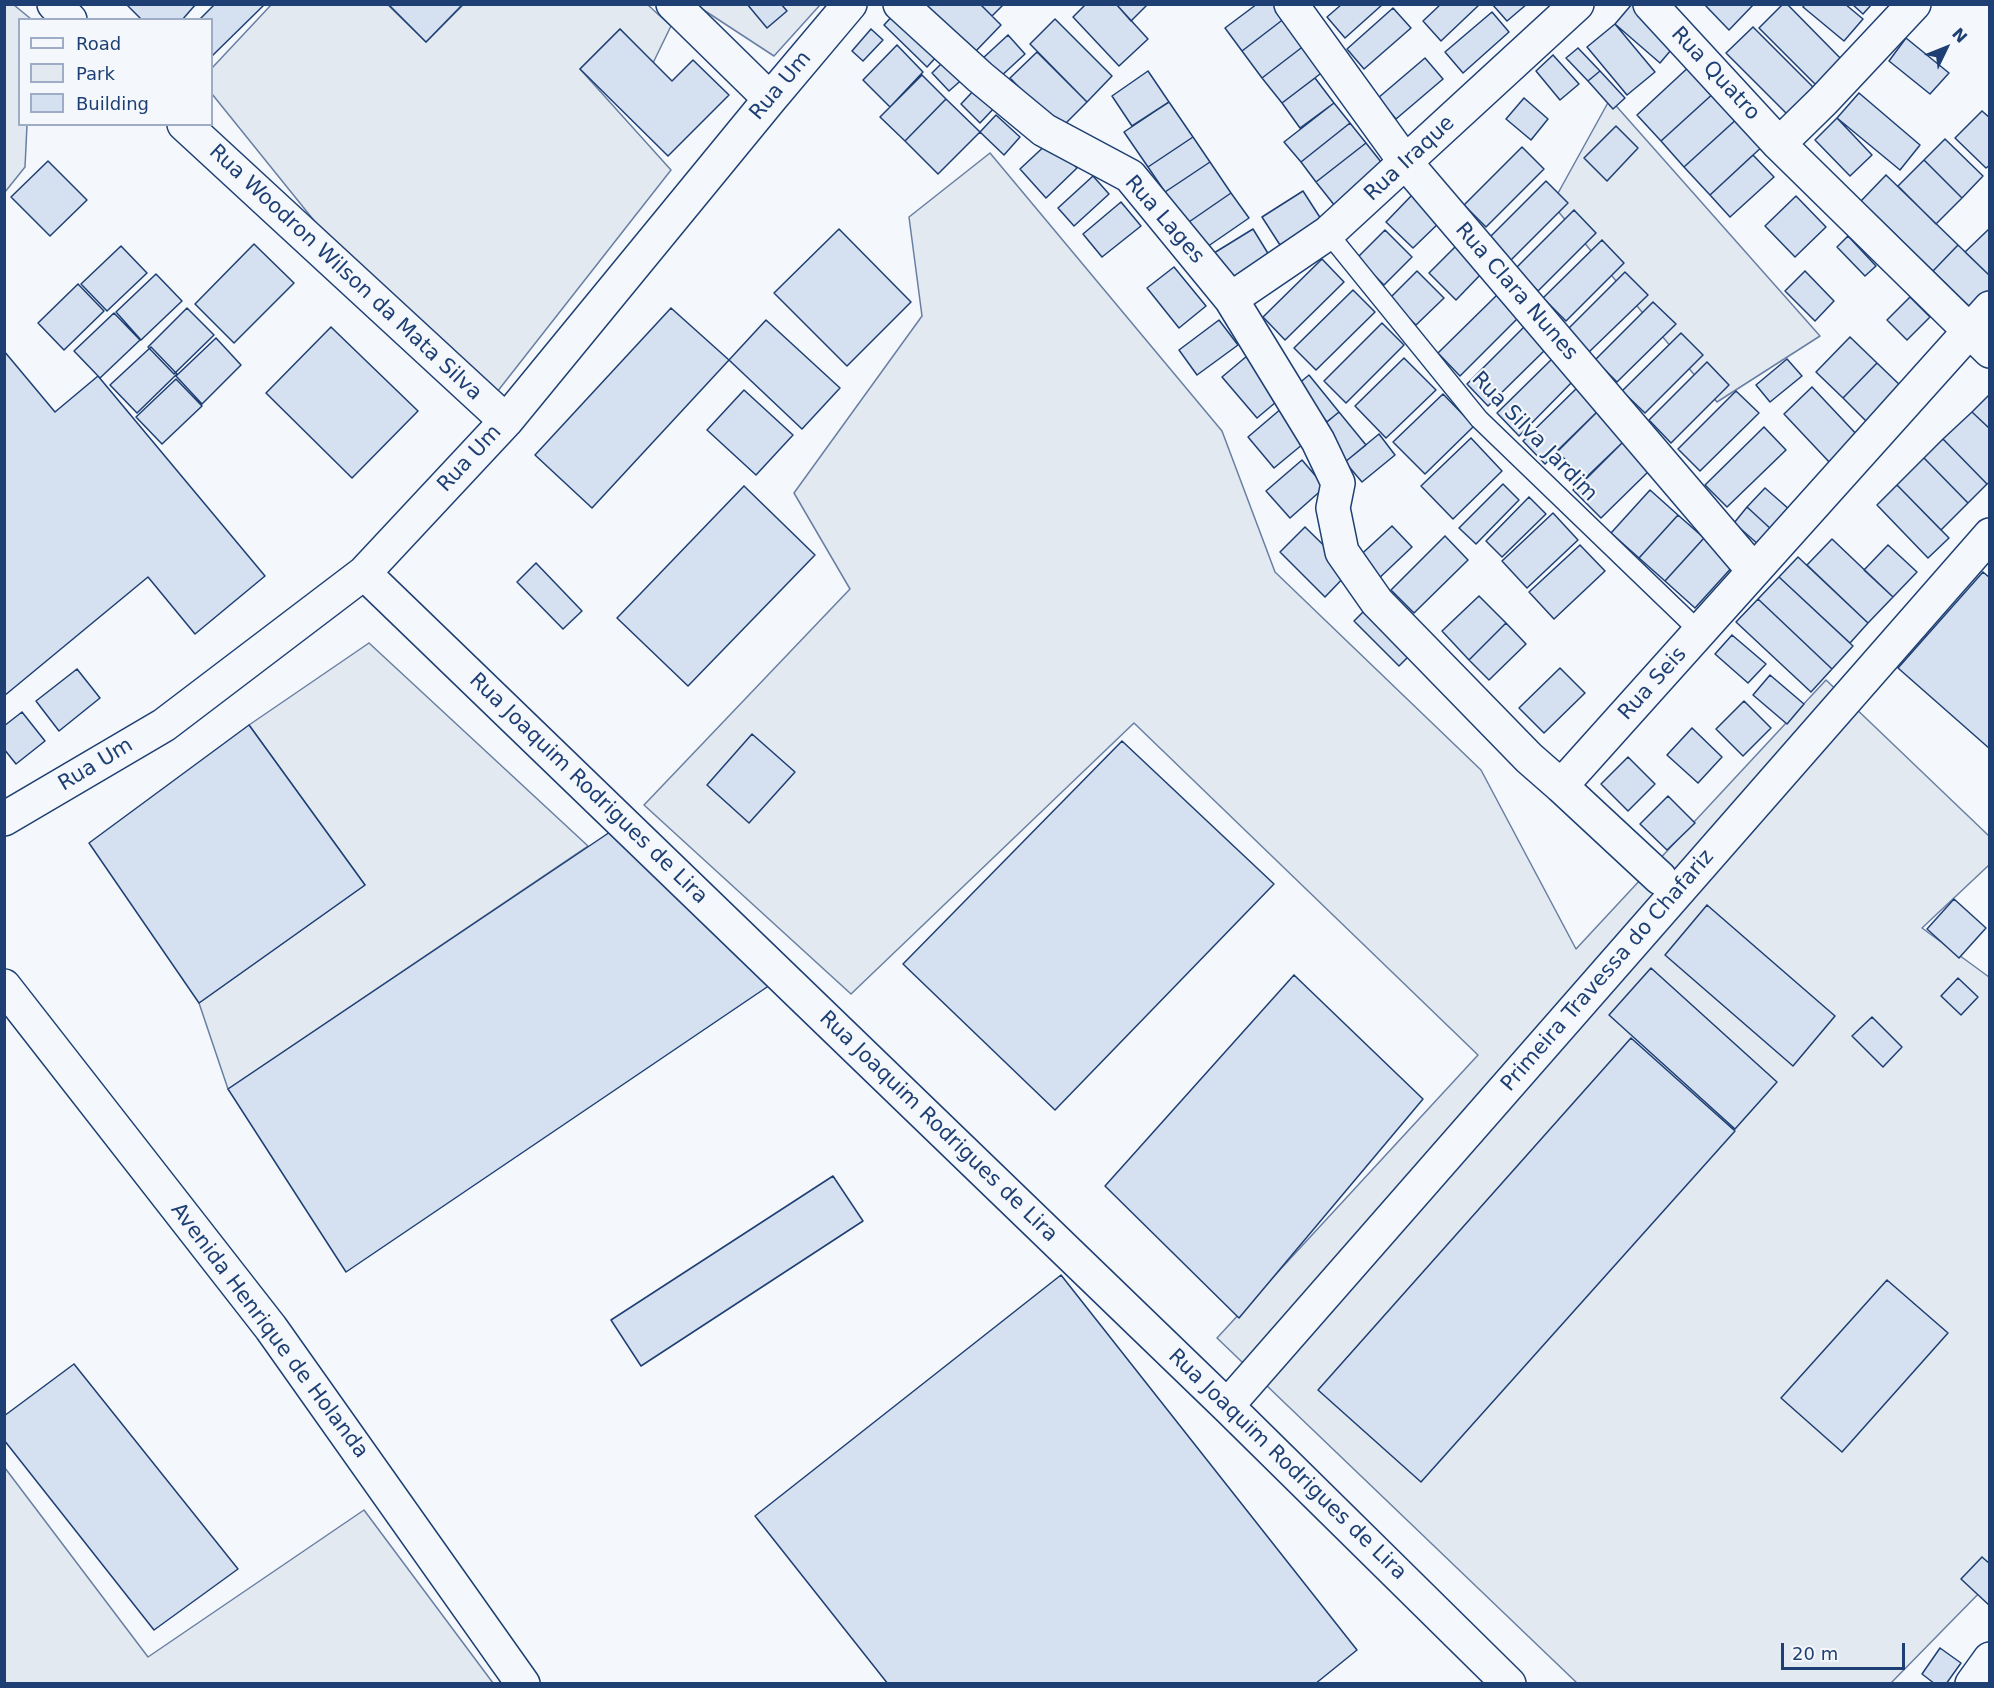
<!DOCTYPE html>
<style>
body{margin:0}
#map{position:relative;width:1994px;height:1688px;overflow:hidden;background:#f4f7fb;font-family:"DejaVu Sans",sans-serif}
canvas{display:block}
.frame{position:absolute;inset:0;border:6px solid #1d3f73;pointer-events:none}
.legend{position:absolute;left:18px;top:18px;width:195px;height:108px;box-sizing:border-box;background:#f4f7fb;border:2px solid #9eadc5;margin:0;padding:8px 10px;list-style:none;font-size:18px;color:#1d3f73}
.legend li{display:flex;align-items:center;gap:12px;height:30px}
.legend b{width:30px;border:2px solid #9eadc5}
.north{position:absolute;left:1916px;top:18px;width:60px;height:60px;-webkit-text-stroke:4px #f4f7fb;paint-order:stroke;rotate:47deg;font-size:16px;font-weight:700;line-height:24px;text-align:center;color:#1d3f73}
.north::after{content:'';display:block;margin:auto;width:21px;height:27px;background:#1d3f73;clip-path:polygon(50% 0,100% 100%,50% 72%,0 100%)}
.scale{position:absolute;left:1781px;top:1643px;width:124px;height:27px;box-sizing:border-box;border:3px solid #1d3f73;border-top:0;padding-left:8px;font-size:18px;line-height:21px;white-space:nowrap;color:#1d3f73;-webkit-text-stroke:4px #f4f7fb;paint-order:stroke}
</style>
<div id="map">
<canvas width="1994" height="1688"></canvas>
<div class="frame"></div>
<ul class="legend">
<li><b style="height:8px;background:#f4f7fb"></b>Road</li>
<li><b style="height:16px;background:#e3e9f0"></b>Park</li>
<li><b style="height:16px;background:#d5e0f0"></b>Building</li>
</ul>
<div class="north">N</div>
<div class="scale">20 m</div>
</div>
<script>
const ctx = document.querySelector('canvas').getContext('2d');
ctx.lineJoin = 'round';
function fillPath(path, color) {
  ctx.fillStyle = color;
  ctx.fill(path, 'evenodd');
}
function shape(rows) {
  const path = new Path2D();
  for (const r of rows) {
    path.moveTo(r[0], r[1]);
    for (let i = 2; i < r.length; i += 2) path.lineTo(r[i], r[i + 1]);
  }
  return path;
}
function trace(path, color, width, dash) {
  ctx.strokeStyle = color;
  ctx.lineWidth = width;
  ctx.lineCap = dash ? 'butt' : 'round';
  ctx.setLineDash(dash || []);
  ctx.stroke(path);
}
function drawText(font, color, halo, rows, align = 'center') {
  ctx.font = font + ' "DejaVu Sans",sans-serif';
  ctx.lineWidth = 4.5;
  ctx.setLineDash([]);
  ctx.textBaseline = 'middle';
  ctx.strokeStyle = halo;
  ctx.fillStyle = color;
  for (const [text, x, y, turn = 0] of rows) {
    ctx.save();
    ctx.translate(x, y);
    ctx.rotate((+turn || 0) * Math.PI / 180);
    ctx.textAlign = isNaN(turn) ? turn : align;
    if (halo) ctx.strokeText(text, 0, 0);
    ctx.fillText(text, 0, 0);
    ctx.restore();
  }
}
const green = shape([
 [14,5,31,19,20,20,20,124,27,125,25,167,5,192,5,5,14,5],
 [271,5,388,5,426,42,463,5,648,5,671,26,653,63,620,29,580,69,671,170,497,392,337,249,212,94,212,68,271,5],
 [696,5,820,5,774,56,696,5],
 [1610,99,1820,336,1717,402,1552,204,1610,99],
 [990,153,1222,431,1275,572,1481,770,1576,949,1826,680,1989,836,1989,865,1922,928,1989,977,1989,1583,1891,1683,1577,1683,1217,1338,1478,1055,1134,723,851,994,644,805,850,589,794,493,922,316,909,217,990,153],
 [369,643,588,846,228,1089,199,1003,365,885,249,725,369,643],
 [5,1468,148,1657,364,1510,493,1683,5,1683,5,1468]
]);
const building = shape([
 [126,4,196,4,182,20,142,20,126,4],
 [215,4,265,4,212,56,212,20,199,20,215,4],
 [388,4,463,4,426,42,388,4],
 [747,4,781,4,787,11,767,28,747,4],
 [923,4,980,4,1001,25,974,53,923,4],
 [980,4,1004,4,992,16,980,4],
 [1086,4,1116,4,1148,39,1119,66,1073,17,1086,4],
 [1116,4,1148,4,1131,21,1116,4],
 [1257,4,1274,4,1285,18,1242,51,1225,28,1257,4],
 [1342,4,1383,4,1345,38,1327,17,1342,4],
 [1441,4,1480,4,1441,41,1423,21,1441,4],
 [1492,4,1527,4,1507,21,1492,4],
 [1632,4,1677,43,1660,63,1615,24,1632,4],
 [1704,4,1754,4,1729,30,1704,4],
 [1783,4,1787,4,1848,66,1823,92,1759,28,1783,4],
 [1805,4,1845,4,1863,19,1844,41,1803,7,1805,4],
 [1852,4,1872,4,1863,14,1852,4],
 [1393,8,1411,28,1364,69,1347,49,1393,8],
 [896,12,939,54,927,67,884,25,896,12],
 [1492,12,1509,32,1463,73,1445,52,1492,12],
 [1285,18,1305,45,1262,78,1242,51,1285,18],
 [1055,19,1112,76,1087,102,1030,44,1055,19],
 [1615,24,1655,72,1627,95,1587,47,1615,24],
 [1753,27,1817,91,1790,117,1726,53,1753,27],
 [620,29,672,81,693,60,729,95,668,156,580,69,620,29],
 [871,29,883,40,863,61,852,51,871,29],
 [1008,35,1025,54,999,78,982,59,1008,35],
 [1906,38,1949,73,1930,94,1889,61,1906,38],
 [897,45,923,72,890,107,863,80,897,45],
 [1305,45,1324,71,1282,103,1262,78,1305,45],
 [1578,48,1600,71,1588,81,1566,58,1578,48],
 [1037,52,1087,102,1060,129,1010,78,1037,52],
 [1553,55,1579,84,1560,100,1536,71,1553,55],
 [948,57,966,76,949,91,932,73,948,57],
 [1425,58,1443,79,1396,119,1378,98,1425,58],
 [1692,64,1716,91,1661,141,1637,115,1692,64],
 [1148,71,1169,102,1132,126,1112,96,1148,71],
 [1600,71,1625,98,1613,109,1588,81,1600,71],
 [922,75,946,99,905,141,880,117,922,75],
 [1315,78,1334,103,1300,128,1282,103,1315,78],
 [977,87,997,105,980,123,961,104,977,87],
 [1716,91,1739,117,1684,167,1661,141,1716,91],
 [1859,93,1920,145,1900,170,1837,118,1859,93],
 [1524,98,1548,119,1531,140,1506,119,1524,98],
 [946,99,980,132,938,174,905,141,946,99],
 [1169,102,1193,137,1148,167,1124,132,1169,102],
 [1334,103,1350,123,1301,162,1284,142,1334,103],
 [1982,111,1990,118,1990,165,1986,168,1955,138,1982,111],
 [996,115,1020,137,1004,155,980,132,996,115],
 [1739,117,1765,144,1710,195,1684,167,1739,117],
 [1837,118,1872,155,1850,176,1815,140,1837,118],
 [1350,123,1366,143,1316,182,1301,162,1350,123],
 [1616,126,1638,148,1607,181,1584,158,1616,126],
 [1193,137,1210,162,1165,192,1148,167,1193,137],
 [1945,139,1983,176,1962,198,1924,160,1945,139],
 [1051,140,1077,168,1046,198,1020,169,1051,140],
 [1366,143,1385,167,1335,206,1316,182,1366,143],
 [1522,147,1544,169,1486,227,1464,205,1522,147],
 [1753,155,1774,177,1730,217,1710,195,1753,155],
 [1924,160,1962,198,1936,224,1898,186,1924,160],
 [48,161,87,200,50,236,11,197,48,161],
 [1210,162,1231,193,1186,224,1165,192,1210,162],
 [1886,175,1958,245,1933,271,1861,201,1886,175],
 [1093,176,1109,194,1074,226,1058,208,1093,176],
 [1546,181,1568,203,1510,261,1488,239,1546,181],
 [1303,191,1321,219,1280,245,1262,217,1303,191],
 [1231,193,1249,218,1204,249,1186,224,1231,193],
 [1413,194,1441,221,1413,248,1386,222,1413,194],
 [1796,196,1826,227,1795,257,1765,226,1796,196],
 [1121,202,1141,226,1102,257,1083,234,1121,202],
 [1574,210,1596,233,1538,291,1516,268,1574,210],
 [1990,228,1990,276,1965,252,1990,228],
 [839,229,911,302,847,366,774,293,839,229],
 [1253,229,1269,255,1231,279,1214,253,1253,229],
 [1385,230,1412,257,1384,285,1357,258,1385,230],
 [1848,236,1876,266,1865,276,1837,247,1848,236],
 [1602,240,1624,263,1566,321,1543,298,1602,240],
 [254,244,294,283,234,343,195,304,254,244],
 [1457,245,1483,272,1456,300,1429,273,1457,245],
 [1958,245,1990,276,1990,295,1974,311,1933,271,1958,245],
 [121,246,147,273,107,311,81,284,121,246],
 [1322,259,1344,282,1285,340,1263,317,1322,259],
 [1174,267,1206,306,1179,328,1147,288,1174,267],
 [1417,271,1444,298,1416,325,1389,299,1417,271],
 [1805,271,1834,301,1815,321,1785,291,1805,271],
 [1625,272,1648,295,1589,352,1567,330,1625,272],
 [156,274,182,301,141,340,116,312,156,274],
 [78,284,104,311,64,350,38,323,78,284],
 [1353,290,1375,312,1316,370,1294,348,1353,290],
 [1497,295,1518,318,1460,376,1438,353,1497,295],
 [1910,297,1930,317,1907,340,1887,320,1910,297],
 [1653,302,1676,324,1617,382,1595,360,1653,302],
 [187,308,214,335,174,374,148,347,187,308],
 [671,308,729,360,592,508,535,455,671,308],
 [114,313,140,340,100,378,74,351,114,313],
 [766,320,840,388,802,429,729,360,766,320],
 [1219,320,1238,345,1197,375,1179,350,1219,320],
 [1382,323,1404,345,1346,403,1324,381,1382,323],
 [1525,326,1547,348,1488,406,1467,384,1525,326],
 [331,327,418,411,352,478,266,393,331,327],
 [1681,333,1703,355,1645,413,1622,391,1681,333],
 [1850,337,1877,363,1843,398,1816,372,1850,337],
 [216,338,241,365,202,404,176,376,216,338],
 [151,347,177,374,137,413,110,385,151,347],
 [4,351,55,412,98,376,265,576,195,634,148,577,4,696,4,351],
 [1556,355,1577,377,1519,436,1497,413,1556,355],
 [1247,356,1282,397,1257,418,1222,377,1247,356],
 [1404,358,1436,390,1386,438,1355,406,1404,358],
 [1787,359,1802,376,1770,402,1756,385,1787,359],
 [1707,362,1729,385,1671,443,1649,420,1707,362],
 [1877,363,1903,388,1869,424,1843,398,1877,363],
 [1309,375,1339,412,1327,422,1297,385,1309,375],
 [176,379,202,406,162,444,136,417,176,379],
 [1581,384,1603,406,1545,464,1523,441,1581,384],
 [1812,387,1860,438,1832,465,1784,414,1812,387],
 [744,390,793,435,756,475,707,430,744,390],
 [1736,391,1759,413,1700,471,1678,449,1736,391],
 [1443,394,1474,426,1425,474,1393,442,1443,394],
 [1990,394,1990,429,1972,412,1990,394],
 [1603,406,1631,434,1585,480,1557,451,1603,406],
 [1282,408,1309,439,1274,468,1248,437,1282,408],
 [1339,412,1366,445,1345,462,1318,429,1339,412],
 [1972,412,1990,429,1990,482,1987,484,1943,439,1972,412],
 [1764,427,1786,450,1727,507,1705,485,1764,427],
 [1379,434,1395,455,1362,482,1345,462,1379,434],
 [1471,438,1502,471,1453,519,1421,486,1471,438],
 [1943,439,1987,484,1968,503,1924,458,1943,439],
 [1623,442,1650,470,1601,518,1573,490,1623,442],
 [1924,458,1968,503,1941,530,1897,485,1924,458],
 [1302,460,1325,487,1290,518,1266,491,1302,460],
 [1503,484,1519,500,1476,544,1459,528,1503,484],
 [1897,485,1949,538,1928,558,1877,505,1897,485],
 [744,486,815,555,688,686,617,618,744,486],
 [1765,488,1790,510,1772,530,1747,507,1765,488],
 [1650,490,1678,515,1639,558,1611,533,1650,490],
 [1529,497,1546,514,1502,557,1486,541,1529,497],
 [1747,507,1772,530,1759,545,1734,523,1747,507],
 [1553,513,1578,540,1527,588,1502,561,1553,513],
 [1678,515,1704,538,1665,581,1639,558,1678,515],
 [1392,526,1412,547,1375,582,1354,561,1392,526],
 [1305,527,1350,571,1325,597,1280,552,1305,527],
 [1445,536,1468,560,1414,613,1391,590,1445,536],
 [1704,538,1734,565,1695,608,1665,581,1704,538],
 [1832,539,1893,597,1868,623,1807,565,1832,539],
 [1580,545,1605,571,1554,619,1529,592,1580,545],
 [1888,545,1917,572,1893,597,1864,570,1888,545],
 [1798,557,1868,623,1850,643,1779,577,1798,557],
 [536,563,582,611,563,629,517,582,536,563],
 [1983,572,1990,578,1990,749,1898,668,1983,572],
 [1779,577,1853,646,1832,669,1758,599,1779,577],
 [1479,596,1506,623,1469,660,1442,631,1479,596],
 [1758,599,1832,669,1811,692,1736,622,1758,599],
 [1369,606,1414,651,1399,666,1354,621,1369,606],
 [1506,623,1526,644,1489,680,1469,660,1506,623],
 [1732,635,1766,664,1748,683,1715,654,1732,635],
 [1560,668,1585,693,1544,733,1519,708,1560,668],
 [77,669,100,698,59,731,36,701,77,669],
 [1770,675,1804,704,1787,724,1753,695,1770,675],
 [1744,701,1771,728,1743,756,1716,729,1744,701],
 [22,712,45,741,16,764,4,749,4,726,22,712],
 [249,725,365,885,199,1003,89,843,249,725],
 [1692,728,1722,757,1698,783,1667,755,1692,728],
 [752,734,795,772,749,823,707,785,752,734],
 [1122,741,1274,884,1055,1110,903,964,1122,741],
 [1628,757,1655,784,1628,811,1601,784,1628,757],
 [1668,796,1695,823,1667,850,1640,824,1668,796],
 [613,830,773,983,346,1272,228,1089,613,830],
 [1954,899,1986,928,1959,958,1927,929,1954,899],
 [1707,905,1835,1016,1793,1066,1665,955,1707,905],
 [1651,968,1777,1082,1735,1129,1609,1015,1651,968],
 [1294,975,1423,1099,1239,1318,1105,1186,1294,975],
 [1958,978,1978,997,1961,1015,1941,996,1958,978],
 [1872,1017,1902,1047,1883,1067,1852,1036,1872,1017],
 [1631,1038,1735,1131,1421,1482,1318,1390,1631,1038],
 [833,1176,863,1221,641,1366,611,1320,833,1176],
 [1061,1275,1357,1650,1315,1684,888,1684,755,1516,1061,1275],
 [1887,1280,1948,1333,1842,1452,1781,1398,1887,1280],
 [74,1364,238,1569,154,1630,4,1440,4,1416,74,1364],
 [1982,1557,1990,1564,1990,1606,1961,1579,1982,1557],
 [1940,1648,1961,1663,1946,1684,1935,1684,1922,1674,1940,1648]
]);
const service = shape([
 [1328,233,1479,419,1700,632]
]);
const minor = shape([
 [54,4,70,20],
 [673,4,770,99],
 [900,4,980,77,1044,130,1130,176,1231,299,1318,441,1338,483,1333,508,1342,552,1377,602,1529,758,1561,786,1990,308],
 [1291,4,1406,163,1754,571],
 [1650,4,1779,144,1990,351],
 [184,124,506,421],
 [1779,144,1823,101,1914,4],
 [1231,299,1328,233,1577,4],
 [364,573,1227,1406,1509,1684],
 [1561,786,1660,878],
 [4,819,164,725,364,573,506,421,770,99,850,4],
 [1227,1406,1990,535],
 [1972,1684,1990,1659]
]);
const primary = shape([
 [4,986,271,1328,523,1684]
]);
const streetNames = [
 ["Rua Quatro",1715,74,47],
 ["Rua Um",781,86,-50],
 ["Rua Iraque",1410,159,-43],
 ["Rua Lages",1164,220,49],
 ["Rua Woodron Wilson da Mata Silva",345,273,43],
 ["Rua Clara Nunes",1516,292,49],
 ["Rua Silva Jardim",1534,437,46],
 ["Rua Um",470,459,-47],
 ["Rua Seis",1653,684,-48],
 ["Rua Um",96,765,-31],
 ["Rua Joaquim Rodrigues de Lira",588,789,44],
 ["Primeira Travessa do Chafariz",1608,971,-49],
 ["Rua Joaquim Rodrigues de Lira",938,1127,44],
 ["Avenida Henrique de Holanda",269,1331,53],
 ["Rua Joaquim Rodrigues de Lira",1287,1465,44]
];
fillPath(green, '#e3e9f0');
trace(green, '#687fa3', 1.5);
fillPath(building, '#d5e0f0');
trace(building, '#1d3f73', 1.5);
trace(service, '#1d3f73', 21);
trace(minor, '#1d3f73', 36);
trace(primary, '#1d3f73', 36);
trace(service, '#f4f7fb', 18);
trace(minor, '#f4f7fb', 33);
trace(primary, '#f4f7fb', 33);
drawText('21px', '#1d3f73', '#f4f7fb', streetNames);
</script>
